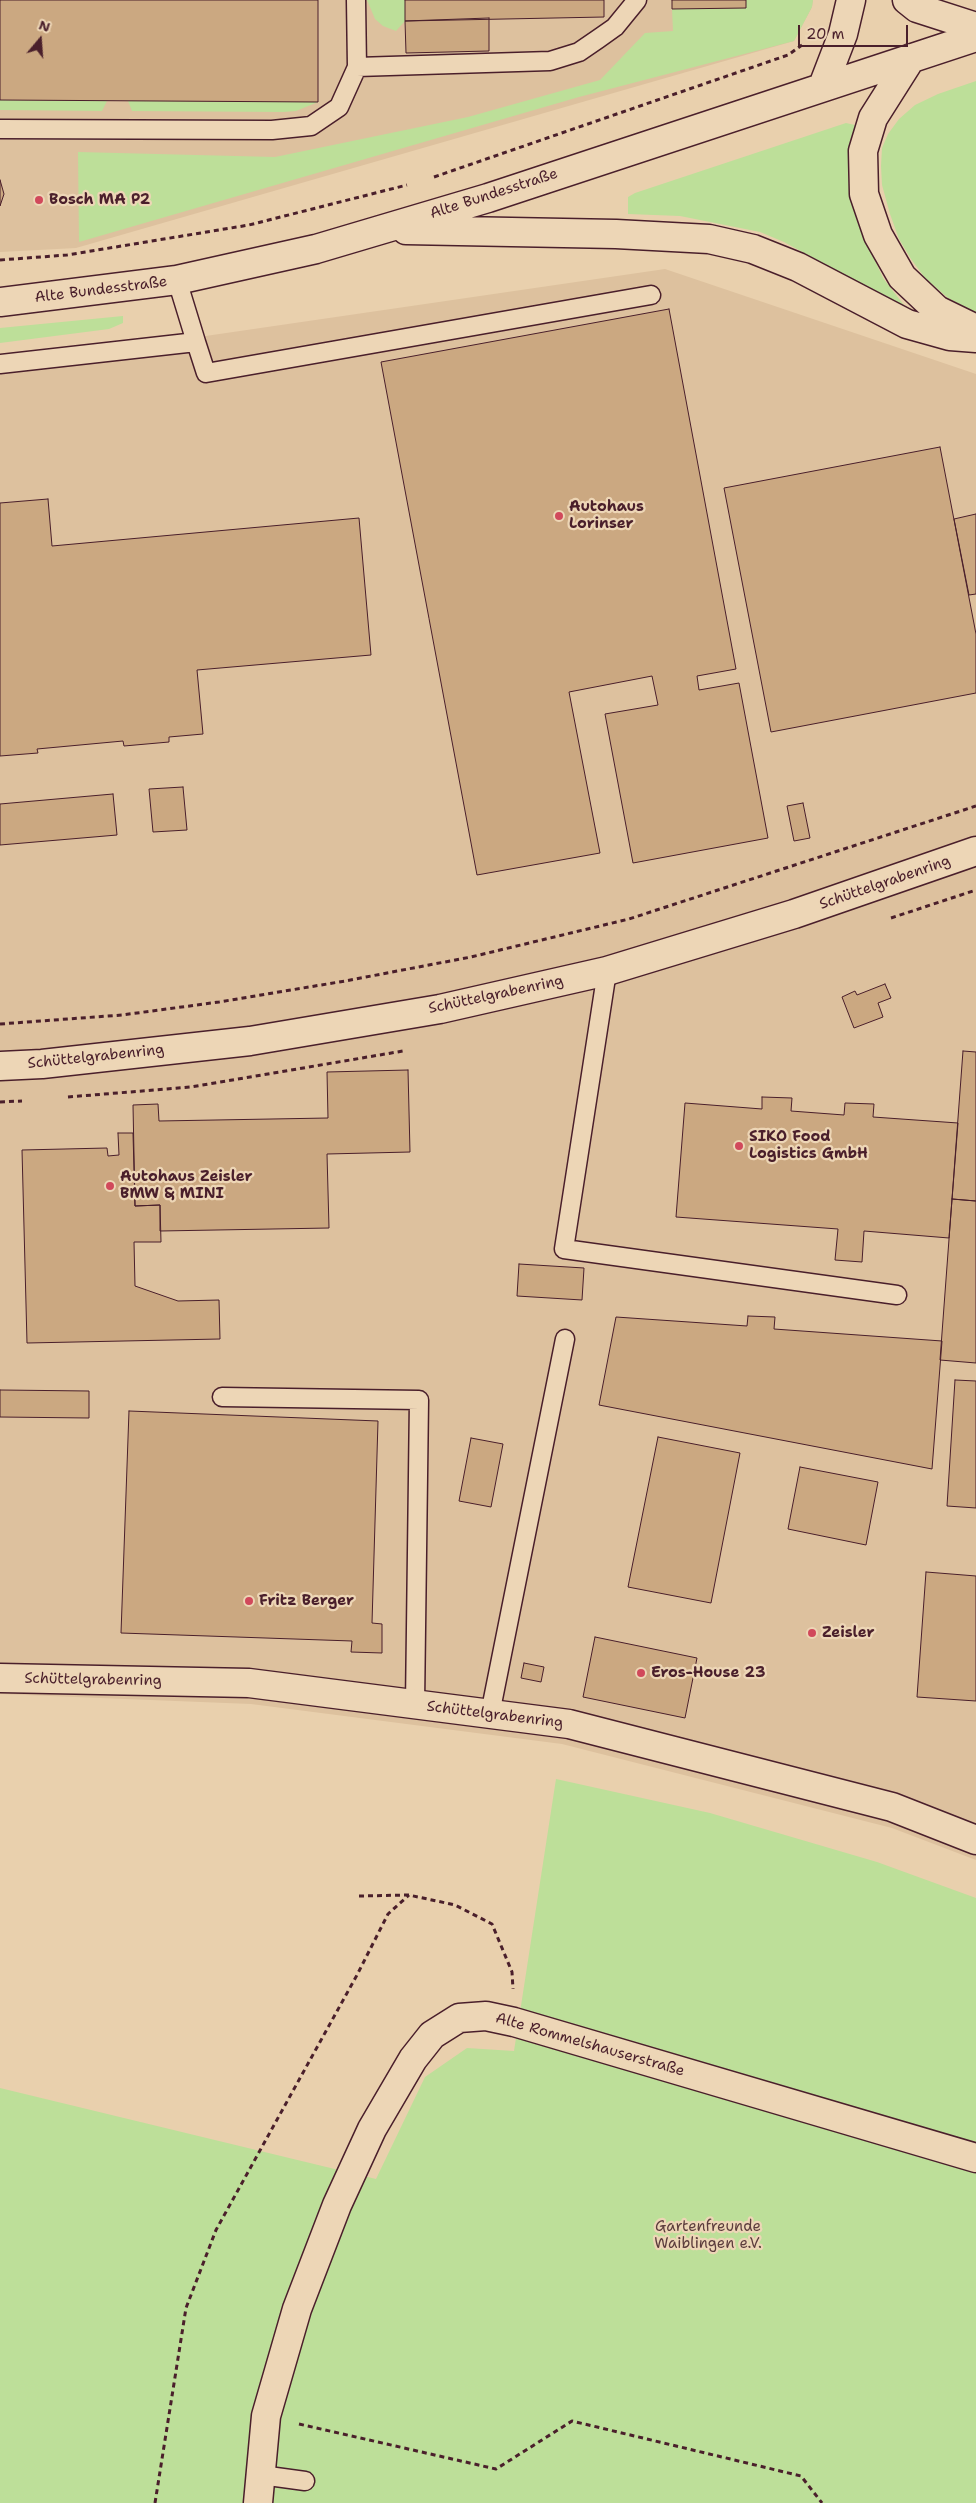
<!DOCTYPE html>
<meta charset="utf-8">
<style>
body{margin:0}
#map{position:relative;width:976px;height:2503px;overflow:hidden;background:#e9d0ad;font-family:"Shantell Sans",sans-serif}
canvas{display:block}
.north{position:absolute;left:15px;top:15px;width:50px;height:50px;-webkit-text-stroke:4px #edd6b6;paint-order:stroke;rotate:18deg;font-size:14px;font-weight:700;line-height:20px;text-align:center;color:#4a1f2b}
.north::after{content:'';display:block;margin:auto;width:18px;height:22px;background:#4a1f2b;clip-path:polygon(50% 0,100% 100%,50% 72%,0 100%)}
.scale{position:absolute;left:798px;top:25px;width:110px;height:22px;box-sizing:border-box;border:2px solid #4a1f2b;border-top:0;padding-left:6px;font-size:15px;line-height:18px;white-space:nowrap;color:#4a1f2b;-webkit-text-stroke:4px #edd6b6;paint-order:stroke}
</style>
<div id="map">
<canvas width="976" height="2503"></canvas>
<div class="north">N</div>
<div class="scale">20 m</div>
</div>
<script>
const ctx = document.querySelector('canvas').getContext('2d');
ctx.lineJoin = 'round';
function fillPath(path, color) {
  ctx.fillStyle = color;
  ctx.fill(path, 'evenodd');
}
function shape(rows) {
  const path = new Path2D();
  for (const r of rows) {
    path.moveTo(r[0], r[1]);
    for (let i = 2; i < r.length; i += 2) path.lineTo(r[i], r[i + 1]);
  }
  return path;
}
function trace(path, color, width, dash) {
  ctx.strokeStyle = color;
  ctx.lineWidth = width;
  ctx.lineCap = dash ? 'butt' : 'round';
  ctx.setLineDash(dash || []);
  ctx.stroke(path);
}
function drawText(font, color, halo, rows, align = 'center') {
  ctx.font = font + ' "Shantell Sans",sans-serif';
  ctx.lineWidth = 4.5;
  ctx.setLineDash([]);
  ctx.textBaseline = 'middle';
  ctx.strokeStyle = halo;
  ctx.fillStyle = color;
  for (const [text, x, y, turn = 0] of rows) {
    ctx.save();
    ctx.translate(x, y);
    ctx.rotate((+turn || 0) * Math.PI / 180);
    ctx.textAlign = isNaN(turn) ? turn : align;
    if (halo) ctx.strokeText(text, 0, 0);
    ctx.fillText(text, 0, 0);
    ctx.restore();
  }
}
const built = shape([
 [0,0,813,0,812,7,794,41,76,248,0,252],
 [665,269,976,374,976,1860,892,1828,562,1744,251,1704,0,1694,0,366]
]);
const green = shape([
 [367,0,405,0,405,21,396,31,383,26,375,19],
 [746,0,813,0,812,7,794,41,579,97,79,242,78,152,275,157,468,117,600,80,645,33,673,31,672,9,745,8],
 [976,81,976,313,948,298,925,278,911,259,899,239,890,214,882,185,881,166,882,148,888,134,899,119,915,105,938,94],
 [0,100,107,101,102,111,0,110],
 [128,101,318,102,296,111,283,112,132,111],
 [846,123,855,125,848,174,857,221,883,278,907,309,784,242,760,232,680,216,628,214,628,197,635,193],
 [123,316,123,323,109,329,0,343,0,328],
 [556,1779,710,1813,877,1862,976,1898,976,2503,0,2503,0,2088,376,2179,425,2077,467,2048,514,2051]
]);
const building = shape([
 [0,0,318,0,318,102,0,100,0,0],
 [405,0,604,0,604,17,405,21,405,0],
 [672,0,746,0,746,8,672,9,672,0],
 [489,18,489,51,406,53,405,21,489,18],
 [0,180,4,194,0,206,0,180],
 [669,309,736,669,697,676,699,690,739,683,768,838,633,863,605,714,658,705,652,676,569,692,600,853,477,875,381,362,669,309],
 [940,447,976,634,976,693,771,732,724,488,940,447],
 [48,499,52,546,359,518,371,655,197,670,203,734,169,737,169,742,124,746,123,741,37,749,38,753,0,756,0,503,48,499],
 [976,514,976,594,969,595,954,519,976,514],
 [183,787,187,830,153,832,149,789,183,787],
 [113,794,117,835,0,845,0,804,113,794],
 [803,803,810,838,794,841,787,806,803,803],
 [885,984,891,998,878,1003,883,1017,854,1028,842,997,855,991,857,995,885,984],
 [963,1051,976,1052,976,1201,952,1199,963,1051],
 [408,1070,410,1152,327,1154,329,1228,160,1231,160,1205,135,1206,133,1105,158,1104,159,1121,328,1118,327,1072,408,1070],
 [762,1097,792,1098,791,1111,844,1115,845,1103,874,1104,873,1117,958,1123,949,1238,864,1231,862,1262,835,1260,838,1229,676,1217,685,1103,762,1109,762,1097],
 [118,1133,133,1133,135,1206,160,1205,161,1242,134,1242,135,1286,178,1301,219,1300,220,1339,27,1343,22,1150,107,1148,108,1156,119,1155,118,1133],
 [952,1199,976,1201,976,1363,940,1360,952,1199],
 [519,1264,584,1268,582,1300,517,1296,519,1264],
 [748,1316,775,1317,774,1329,942,1341,932,1469,599,1405,616,1317,747,1326,748,1316],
 [955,1380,976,1381,976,1508,947,1506,955,1380],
 [0,1390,89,1391,89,1418,0,1417,0,1390],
 [129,1411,378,1421,372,1623,382,1624,382,1653,351,1652,352,1641,121,1633,129,1411],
 [658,1437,740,1453,711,1603,628,1587,658,1437],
 [471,1438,503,1444,491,1507,459,1501,471,1438],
 [800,1467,878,1482,866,1545,788,1529,800,1467],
 [926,1572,976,1576,976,1701,917,1697,926,1572],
 [595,1637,697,1658,685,1718,583,1697,595,1637],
 [524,1663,544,1667,541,1682,521,1678,524,1663]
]);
const path = shape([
 [434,177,788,55,802,45],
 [0,260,67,255,249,225,407,185],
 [891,918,976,890],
 [0,1024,122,1015,219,1002,345,981,471,957,629,919,976,806],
 [68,1097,191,1087,403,1051],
 [0,1102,22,1101],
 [359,1896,409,1895,455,1905,492,1924,512,1972,513,1989],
 [299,2424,496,2469,572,2421,801,2476,822,2503],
 [155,2503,186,2308,216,2230,357,1975,388,1914,409,1895]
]);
const lane = shape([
 [357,67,550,61,579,52,598,39,615,27,637,0],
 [0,129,272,130,311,126,339,107,357,67,356,0],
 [196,342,206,373,651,295],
 [0,364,196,342,177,280],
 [607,971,564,1249,897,1295],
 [222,1397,419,1400,415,1704],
 [490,1714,565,1339],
 [261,2475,305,2481]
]);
const street = shape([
 [0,1066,42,1064,250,1041,440,1009,607,971,794,914,976,851],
 [0,1678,249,1683,569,1724,892,1807,976,1840],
 [258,2503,266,2416,297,2309,337,2205,372,2129,413,2059,432,2035,459,2018,486,2016,514,2022,976,2158]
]);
const secondary = shape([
 [907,0,917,8,976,27],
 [911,58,873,118,863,151,864,194,878,235,902,277,937,310,976,329],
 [823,86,843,34,851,0],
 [406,230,616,234,709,239,753,249,798,267,907,324,950,336,976,338],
 [0,302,177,280,316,249,488,198,976,37]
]);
const markers = [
 [39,200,5,"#d1495b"],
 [559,516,5,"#d1495b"],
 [739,1146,5,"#d1495b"],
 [110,1186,5,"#d1495b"],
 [249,1601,5,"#d1495b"],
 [812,1633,5,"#d1495b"],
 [641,1673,5,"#d1495b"]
];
const streetNames = [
 ["Alte Bundesstraße",494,194,-18],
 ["Alte Bundesstraße",101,290,-7],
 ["Schüttelgrabenring",885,883,-19],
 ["Schüttelgrabenring",496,995,-12],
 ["Schüttelgrabenring",96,1057,-6],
 ["Schüttelgrabenring",93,1680,1],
 ["Schüttelgrabenring",495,1715,7],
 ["Alte Rommelshauserstraße",590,2045,16]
];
const poiNames = [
 ["Bosch MA P2",49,200],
 ["Autohaus",569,507],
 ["Lorinser",569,524],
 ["SIKO Food",749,1137],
 ["Logistics GmbH",749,1154],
 ["Autohaus Zeisler",120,1177],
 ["BMW & MINI",120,1194],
 ["Fritz Berger",259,1601],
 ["Zeisler",822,1633],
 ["Eros-House 23",651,1673]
];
const parkNames = [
 ["Gartenfreunde",708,2227],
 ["Waiblingen e.V.",708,2244]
];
fillPath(built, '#ddc19e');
fillPath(green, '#bddf99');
fillPath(building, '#cba881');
trace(building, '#4a1f2b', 1);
trace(lane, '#4a1f2b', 21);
trace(street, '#4a1f2b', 31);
trace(secondary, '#4a1f2b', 31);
trace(path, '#4a1f2b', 3, [5, 4]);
trace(lane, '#edd6b6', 18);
trace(street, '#edd6b6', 28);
trace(secondary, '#edd6b6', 28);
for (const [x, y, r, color] of markers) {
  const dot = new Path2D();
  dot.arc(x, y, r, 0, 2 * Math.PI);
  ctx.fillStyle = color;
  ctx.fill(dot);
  trace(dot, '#edd6b6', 2);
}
drawText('15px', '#4a1f2b', '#edd6b6', streetNames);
drawText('bold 15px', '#4a1f2b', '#edd6b6', poiNames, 'left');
drawText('15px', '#5b3c3c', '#edd6b6', parkNames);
</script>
